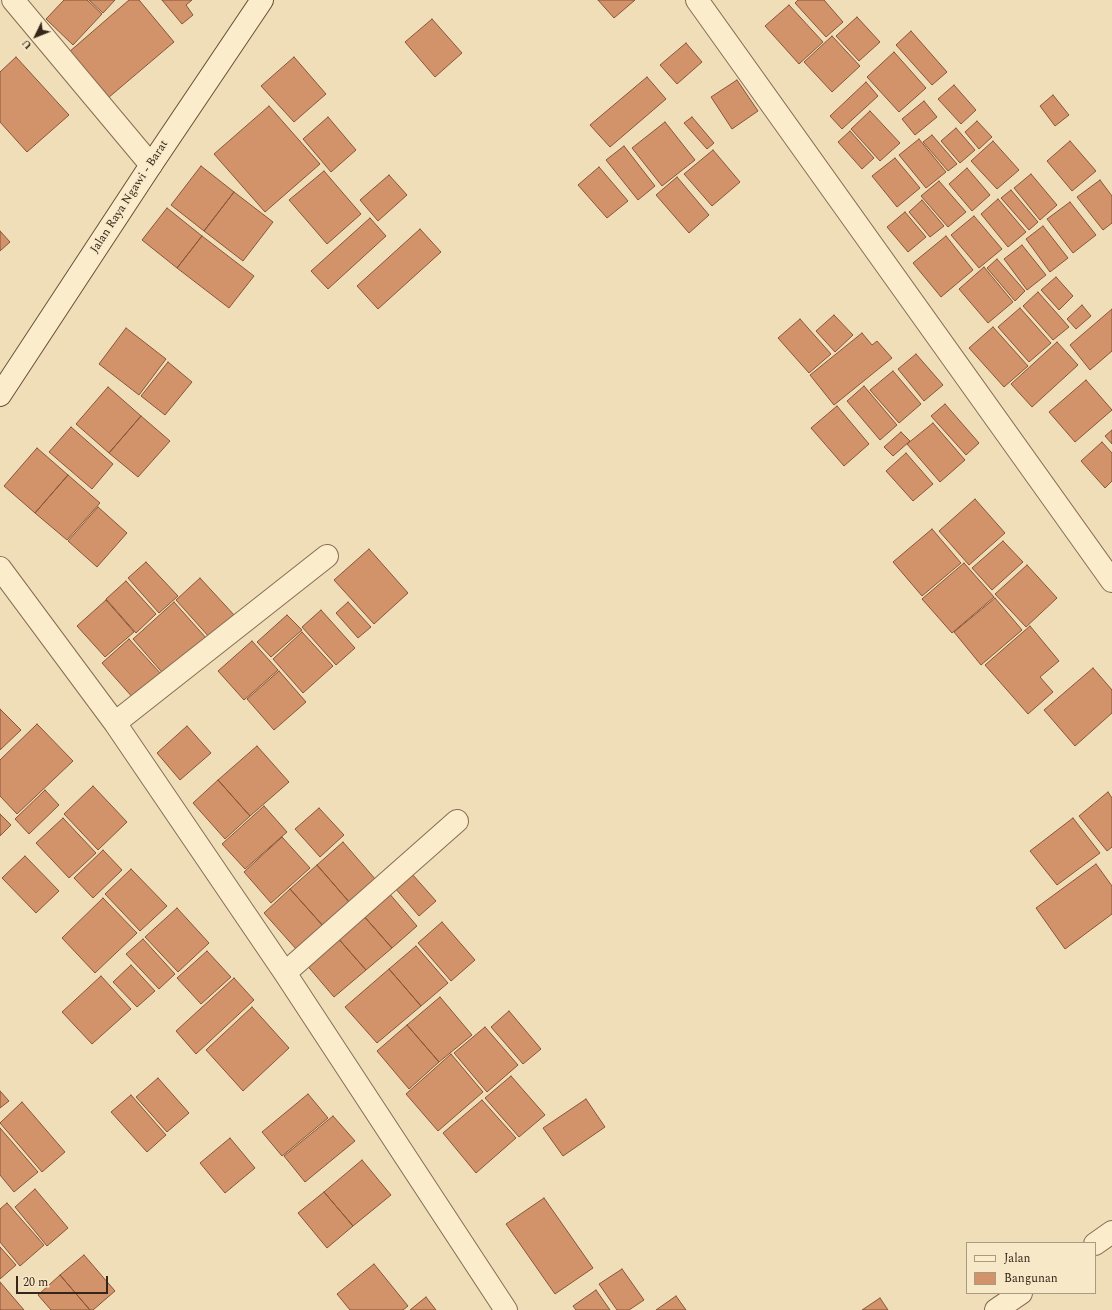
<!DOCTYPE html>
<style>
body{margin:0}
#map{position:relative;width:1112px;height:1310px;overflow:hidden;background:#f0deb8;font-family:Spectral,serif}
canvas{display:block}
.legend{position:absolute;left:966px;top:1242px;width:130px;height:52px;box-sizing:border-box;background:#f7e8c8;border:1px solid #a99a82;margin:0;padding:5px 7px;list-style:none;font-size:12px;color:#352619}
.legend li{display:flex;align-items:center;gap:8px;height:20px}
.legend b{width:20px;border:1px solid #a99a82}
.north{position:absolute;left:16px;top:16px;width:40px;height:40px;-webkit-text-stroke:3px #f7e8c8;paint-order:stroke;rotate:227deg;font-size:11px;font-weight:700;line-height:16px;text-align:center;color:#352619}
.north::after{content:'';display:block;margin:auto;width:14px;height:18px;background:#352619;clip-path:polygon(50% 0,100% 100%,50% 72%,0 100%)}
.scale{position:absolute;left:16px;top:1276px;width:92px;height:18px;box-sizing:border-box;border:2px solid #352619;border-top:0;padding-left:5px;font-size:12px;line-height:14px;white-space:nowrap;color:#352619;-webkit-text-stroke:3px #f7e8c8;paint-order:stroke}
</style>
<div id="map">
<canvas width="1112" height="1310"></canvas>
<ul class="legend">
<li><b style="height:5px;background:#fbeccc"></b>Jalan</li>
<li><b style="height:11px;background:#d2936b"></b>Bangunan</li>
</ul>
<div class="north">U</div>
<div class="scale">20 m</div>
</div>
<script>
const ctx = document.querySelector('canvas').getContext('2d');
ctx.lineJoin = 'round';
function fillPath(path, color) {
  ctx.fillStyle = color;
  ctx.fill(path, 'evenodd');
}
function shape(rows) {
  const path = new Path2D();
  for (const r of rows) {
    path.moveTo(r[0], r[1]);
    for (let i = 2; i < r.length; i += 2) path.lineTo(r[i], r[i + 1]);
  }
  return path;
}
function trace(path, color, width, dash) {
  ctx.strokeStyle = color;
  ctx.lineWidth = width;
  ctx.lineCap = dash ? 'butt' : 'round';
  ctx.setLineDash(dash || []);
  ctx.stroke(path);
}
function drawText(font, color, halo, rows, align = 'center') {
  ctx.font = font + ' Spectral,serif';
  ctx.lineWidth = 3;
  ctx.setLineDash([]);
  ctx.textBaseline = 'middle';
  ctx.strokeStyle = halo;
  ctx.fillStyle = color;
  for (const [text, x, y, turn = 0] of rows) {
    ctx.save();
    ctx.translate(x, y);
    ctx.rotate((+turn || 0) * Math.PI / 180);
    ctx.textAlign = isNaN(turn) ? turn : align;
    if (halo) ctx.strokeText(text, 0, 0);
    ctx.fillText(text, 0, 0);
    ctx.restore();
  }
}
const building = shape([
 [64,0,87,0,102,14,73,45,46,19,64,0],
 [89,0,115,0,103,13,89,0],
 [129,0,139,0,174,42,108,98,69,52,129,0],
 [162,0,192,0,186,5,193,15,182,24,162,0],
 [598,0,635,0,614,18,598,0],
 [798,0,824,0,843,22,826,37,795,3,798,0],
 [789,5,823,42,799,64,765,26,789,5],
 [857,17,880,42,859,61,836,36,857,17],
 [432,19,462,53,435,77,405,42,432,19],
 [911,31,947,72,932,85,896,45,911,31],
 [832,36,860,66,832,92,804,62,832,36],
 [686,43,702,62,677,84,660,65,686,43],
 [894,52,926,88,899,112,867,77,894,52],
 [16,57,69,115,27,152,0,122,0,72,16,57],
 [294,57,326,94,294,122,261,86,294,57],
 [647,77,666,99,610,147,590,125,647,77],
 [737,80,758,111,732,129,711,97,737,80],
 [866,82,878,96,842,129,830,116,866,82],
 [954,85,976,110,961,124,938,99,954,85],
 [1053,95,1069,115,1055,126,1040,106,1053,95],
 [924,101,937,117,915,135,902,119,924,101],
 [269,106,320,164,265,212,214,154,269,106],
 [870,111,900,143,880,161,851,129,870,111],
 [328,117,356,150,331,172,303,139,328,117],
 [692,117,714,143,707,149,684,123,692,117],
 [977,121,992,137,979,149,965,132,977,121],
 [665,122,695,160,662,186,632,148,665,122],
 [956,128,975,150,960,163,941,141,956,128],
 [850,131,874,158,862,169,838,142,850,131],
 [932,135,957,164,948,171,923,142,932,135],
 [919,139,946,172,926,188,899,155,919,139],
 [993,141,1019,170,997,189,971,161,993,141],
 [1070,141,1096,171,1072,191,1047,161,1070,141],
 [624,146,655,186,638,200,606,160,624,146],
 [713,150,740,182,712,206,684,174,713,150],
 [895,158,920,188,897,207,872,176,895,158],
 [201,166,234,192,204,231,171,205,201,166],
 [599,167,628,201,607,218,578,185,599,167],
 [967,168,990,195,972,211,949,184,967,168],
 [324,171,361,214,327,244,289,200,324,171],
 [1031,174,1057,205,1040,220,1014,188,1031,174],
 [389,175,407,195,378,221,360,200,389,175],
 [677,177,709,215,689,233,656,195,677,177],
 [1100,180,1112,196,1112,223,1103,230,1077,197,1100,180],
 [939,181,966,212,948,227,921,196,939,181],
 [1011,190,1038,222,1029,230,1001,198,1011,190],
 [234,192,273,222,243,261,204,231,234,192],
 [998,199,1026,232,1008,247,981,214,998,199],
 [922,200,944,226,930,237,909,212,922,200],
 [1070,202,1096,235,1073,253,1047,219,1070,202],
 [167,208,202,236,177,268,142,240,167,208],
 [905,212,926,237,908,252,887,227,905,212],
 [974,216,1002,249,979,268,951,235,974,216],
 [370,218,386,236,328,289,311,271,370,218],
 [1043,226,1068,258,1050,272,1026,239,1043,226],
 [420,229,441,252,378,309,357,286,420,229],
 [0,231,10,242,0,251,0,231],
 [202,236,254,276,229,308,177,268,202,236],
 [946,236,973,270,941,297,913,263,946,236],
 [1022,245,1046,275,1027,290,1004,259,1022,245],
 [997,259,1025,291,1015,301,987,268,997,259],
 [984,267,1013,302,988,323,959,289,984,267],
 [1056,277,1073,296,1059,310,1041,290,1056,277],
 [1038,292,1069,327,1053,340,1023,306,1038,292],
 [1082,305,1091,316,1076,329,1067,319,1082,305],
 [1020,308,1051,343,1029,362,998,327,1020,308],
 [1112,309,1112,351,1090,370,1070,345,1112,309],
 [834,315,853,335,835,352,816,331,834,315],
 [800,319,831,354,809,373,778,338,800,319],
 [993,327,1028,366,1004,387,969,348,993,327],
 [126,328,166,359,139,395,99,364,126,328],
 [862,333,872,345,877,341,892,358,834,405,810,375,862,333],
 [1057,342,1078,365,1032,407,1011,384,1057,342],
 [916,354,943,385,924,401,898,369,916,354],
 [168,362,192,382,165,415,141,396,168,362],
 [893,371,921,404,899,423,870,390,893,371],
 [1086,380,1112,410,1075,442,1049,412,1086,380],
 [864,386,897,425,880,440,847,401,864,386],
 [108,387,141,416,109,453,76,424,108,387],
 [945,404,979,443,966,455,931,416,945,404],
 [837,406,869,444,844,466,811,428,837,406],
 [141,416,170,441,138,477,109,453,141,416],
 [933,423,965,460,940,482,907,444,933,423],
 [71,427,113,464,92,489,49,452,71,427],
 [1112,430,1112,444,1105,436,1112,430],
 [901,432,910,441,893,456,884,447,901,432],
 [1102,442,1112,453,1112,481,1105,488,1081,461,1102,442],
 [37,448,68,475,35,513,4,486,37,448],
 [906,453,933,484,913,501,886,471,906,453],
 [68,475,100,503,67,540,35,513,68,475],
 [975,499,1005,533,969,565,939,531,975,499],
 [98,507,127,533,97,567,68,541,98,507],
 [932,529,961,563,922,596,893,562,932,529],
 [1003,541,1023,562,992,590,972,568,1003,541],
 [369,549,408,593,374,624,334,580,369,549],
 [146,562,178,596,159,613,128,578,146,562],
 [964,563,994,597,952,633,922,599,964,563],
 [1027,565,1057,598,1026,627,995,594,1027,565],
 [200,578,235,616,210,638,176,600,200,578],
 [126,581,156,614,136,633,106,599,126,581],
 [995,598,1022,630,981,665,954,632,995,598],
 [106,600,134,632,105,657,77,626,106,600],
 [174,602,207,639,166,677,133,639,174,602],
 [348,602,371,627,358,638,336,613,348,602],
 [321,610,355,648,336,665,302,627,321,610],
 [287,615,302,630,271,657,257,642,287,615],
 [1030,626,1059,661,1040,677,1053,692,1028,714,985,665,1030,626],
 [302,632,333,666,303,693,273,659,302,632],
 [129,639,161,674,134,699,102,663,129,639],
 [252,641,278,670,244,700,218,671,252,641],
 [1093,668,1112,690,1112,713,1075,746,1044,710,1093,668],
 [279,671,306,702,274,730,247,699,279,671],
 [0,709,21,730,0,750,0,709],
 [37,724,73,761,17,814,0,796,0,760,37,724],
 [187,726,211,753,180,780,157,753,187,726],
 [257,746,289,782,250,816,218,780,257,746],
 [218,780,250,816,225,839,193,803,218,780],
 [93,786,127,822,98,850,64,814,93,786],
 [45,790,59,805,29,834,15,819,45,790],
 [1108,792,1112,798,1112,847,1107,851,1079,816,1108,792],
 [264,806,287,832,245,869,222,844,264,806],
 [319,808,344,835,320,857,295,829,319,808],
 [0,814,11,825,0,836,0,814],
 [63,818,96,853,69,878,36,843,63,818],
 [1073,818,1100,853,1057,885,1030,851,1073,818],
 [282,837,310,868,271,903,244,872,282,837],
 [343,842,376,880,350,903,317,865,343,842],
 [103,850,122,870,93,898,74,878,103,850],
 [25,856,59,891,36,913,2,878,25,856],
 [1096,864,1112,886,1112,914,1065,949,1036,908,1096,864],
 [317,865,350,903,324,927,290,889,317,865],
 [131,869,167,906,140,931,105,894,131,869],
 [412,874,436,901,419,916,395,888,412,874],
 [290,889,324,927,297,950,264,913,290,889],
 [388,892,417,926,392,948,362,914,388,892],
 [103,898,137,933,95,973,62,938,103,898],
 [177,908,209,943,178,972,145,937,177,908],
 [362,914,392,948,366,970,336,936,362,914],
 [442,922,475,960,451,981,418,943,442,922],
 [336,936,366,970,334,997,305,963,336,936],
 [143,939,175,974,159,989,126,954,143,939],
 [416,946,448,983,421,1006,389,969,416,946],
 [207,951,231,977,201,1004,177,978,207,951],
 [131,965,155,991,137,1007,113,982,131,965],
 [389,969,421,1006,377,1043,345,1007,389,969],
 [101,976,131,1009,92,1044,62,1012,101,976],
 [234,978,254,1000,196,1054,176,1031,234,978],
 [440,997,472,1035,439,1062,407,1025,440,997],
 [252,1007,289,1048,243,1091,206,1050,252,1007],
 [509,1011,541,1049,523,1064,491,1027,509,1011],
 [407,1025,439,1062,409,1089,377,1051,407,1025],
 [485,1027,518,1065,487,1092,454,1053,485,1027],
 [451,1054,483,1092,438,1131,406,1094,451,1054],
 [511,1076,545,1115,519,1137,485,1098,511,1076],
 [158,1078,189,1113,167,1132,136,1097,158,1078],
 [0,1091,9,1101,0,1108,0,1091],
 [308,1094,328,1118,282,1156,262,1132,308,1094],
 [131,1095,166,1135,147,1152,111,1112,131,1095],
 [586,1099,605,1127,563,1156,543,1128,586,1099],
 [482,1100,516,1138,476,1173,443,1133,482,1100],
 [22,1102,65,1152,42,1172,0,1123,22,1102],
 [333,1116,355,1141,305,1182,284,1156,333,1116],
 [0,1128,38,1172,14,1192,0,1175,0,1128],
 [230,1138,255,1168,225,1193,200,1163,230,1138],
 [362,1160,391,1195,353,1226,324,1192,362,1160],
 [35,1189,68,1228,47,1246,15,1207,35,1189],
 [324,1192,353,1226,327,1248,298,1213,324,1192],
 [544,1198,593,1268,555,1294,506,1224,544,1198],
 [7,1203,44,1245,20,1266,0,1242,0,1209,7,1203],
 [0,1247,16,1265,0,1279,0,1247],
 [84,1255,115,1291,93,1310,90,1310,60,1275,84,1255],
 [374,1264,408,1306,403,1310,350,1310,337,1294,374,1264],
 [622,1269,644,1300,629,1310,617,1310,599,1284,622,1269],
 [60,1275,90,1310,51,1310,38,1295,60,1275],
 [0,1282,24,1310,0,1310,0,1282],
 [596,1290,610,1310,576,1310,573,1306,596,1290],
 [676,1296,686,1310,656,1310,676,1296],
 [426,1297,436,1310,410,1310,426,1297],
 [880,1298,888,1310,862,1310,880,1298]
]);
const street = shape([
 [13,0,151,165],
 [697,0,1112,581],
 [0,568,115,723,285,973,506,1310],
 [115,723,327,556],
 [285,973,457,821],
 [1095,1244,1112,1232],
 [996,1310,1021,1293]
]);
const secondary = shape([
 [0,395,151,165,262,0]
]);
const streetNames = [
 ["Jalan Raya Ngawi - Barat",130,197,-57]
];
fillPath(building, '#d2936b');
trace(building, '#885537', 1);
trace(street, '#876d53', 24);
trace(secondary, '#694e36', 24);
trace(street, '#fbeccc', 22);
trace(secondary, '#fbeccc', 22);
drawText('12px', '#352619', '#f7e8c8', streetNames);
</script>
